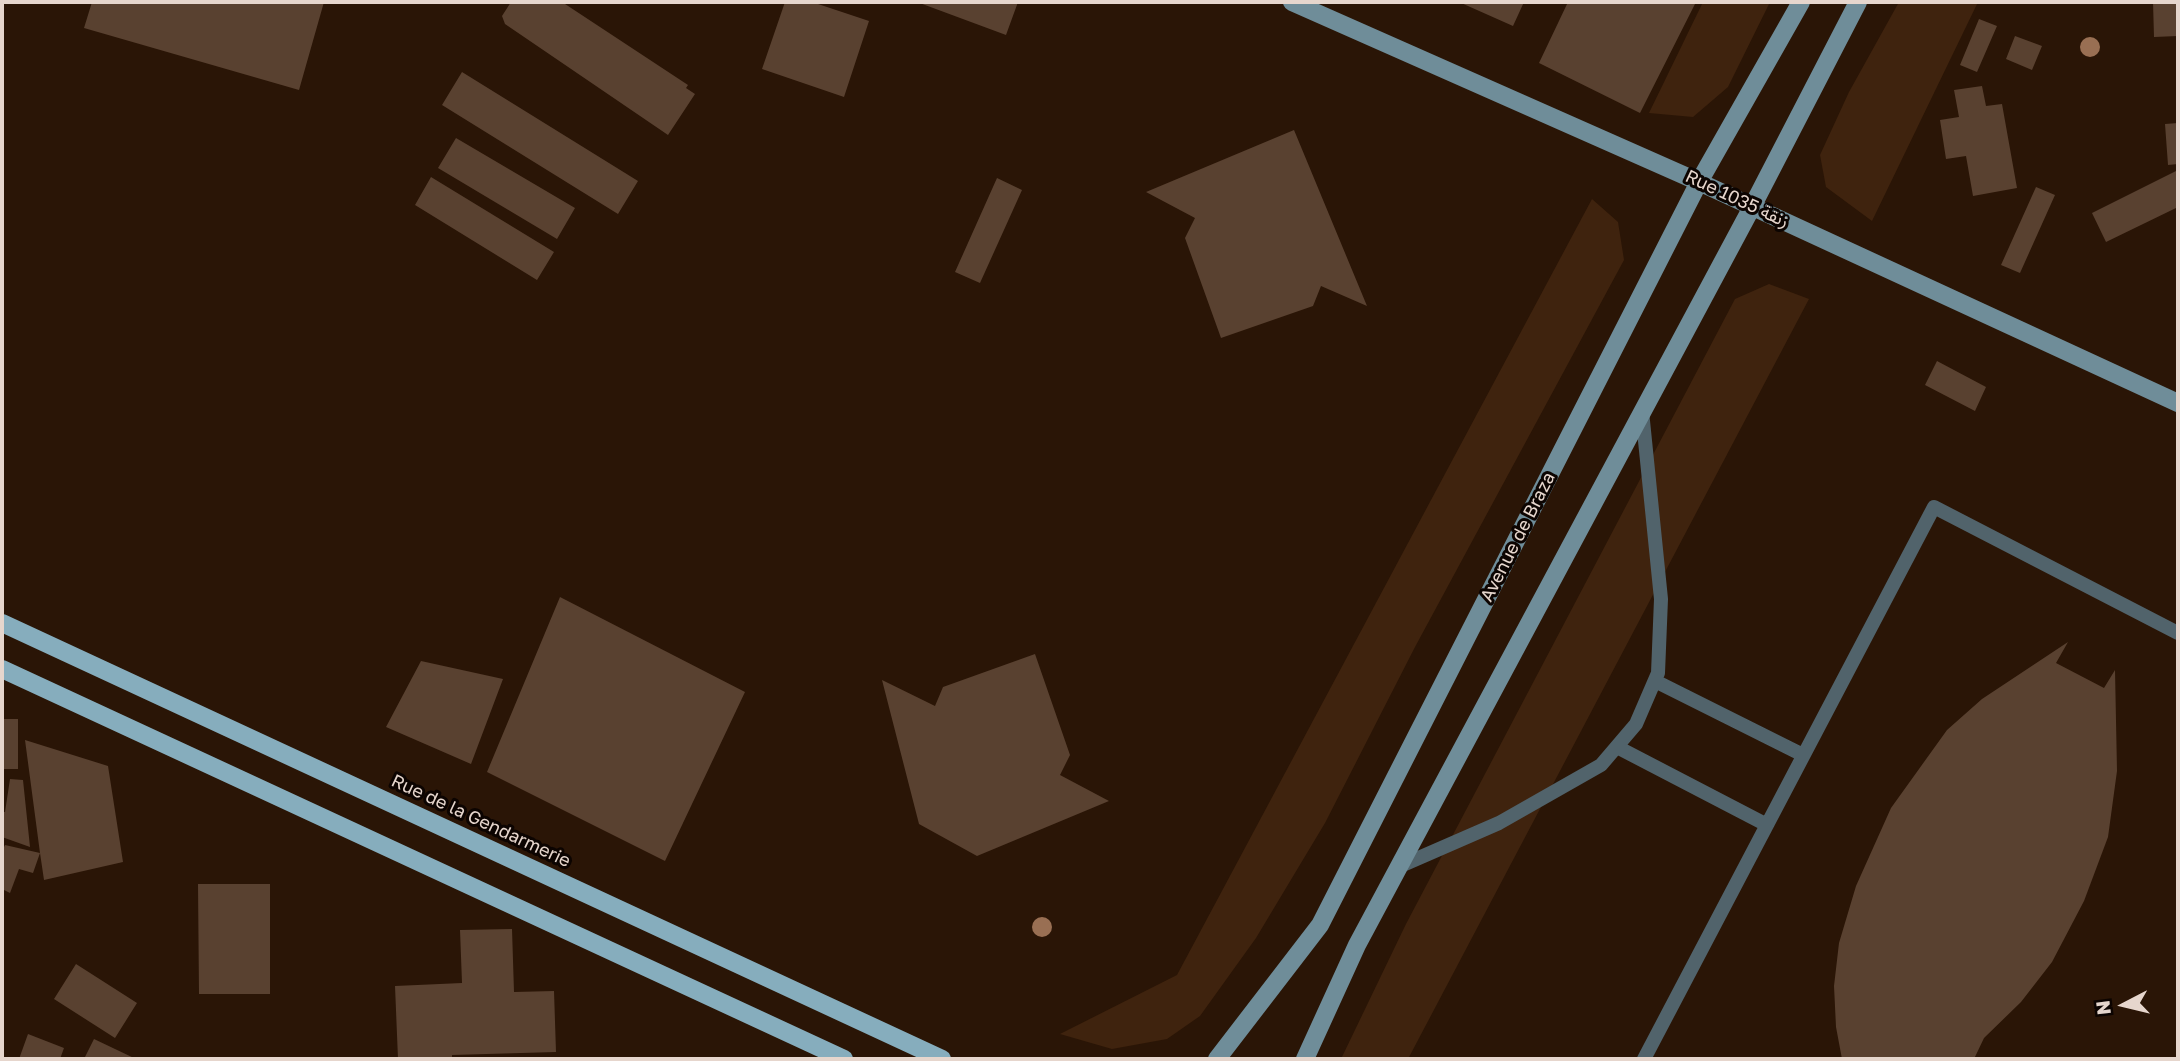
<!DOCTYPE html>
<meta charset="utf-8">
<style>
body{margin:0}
#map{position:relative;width:2180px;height:1061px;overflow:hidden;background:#2a1506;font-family:"Golos Text",sans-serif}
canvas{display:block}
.frame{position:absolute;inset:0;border:4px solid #e6d6cd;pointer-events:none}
.north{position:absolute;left:2089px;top:970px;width:70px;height:70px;-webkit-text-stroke:5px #0c0401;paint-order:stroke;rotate:263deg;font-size:19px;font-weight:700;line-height:28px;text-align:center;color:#e6d6cd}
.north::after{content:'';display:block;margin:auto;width:24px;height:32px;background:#e6d6cd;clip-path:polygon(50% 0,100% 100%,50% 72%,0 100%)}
</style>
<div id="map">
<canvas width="2180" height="1061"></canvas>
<div class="frame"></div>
<div class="north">N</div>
</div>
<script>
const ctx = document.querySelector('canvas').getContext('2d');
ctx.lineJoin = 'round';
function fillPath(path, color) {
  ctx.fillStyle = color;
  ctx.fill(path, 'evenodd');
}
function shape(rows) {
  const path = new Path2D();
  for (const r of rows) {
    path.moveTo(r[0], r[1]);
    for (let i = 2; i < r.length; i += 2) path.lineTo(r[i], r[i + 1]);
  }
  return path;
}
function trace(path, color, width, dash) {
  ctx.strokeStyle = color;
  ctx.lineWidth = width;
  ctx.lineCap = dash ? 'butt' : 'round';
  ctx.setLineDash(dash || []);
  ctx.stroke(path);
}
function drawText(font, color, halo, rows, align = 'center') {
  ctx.font = font + ' "Golos Text","Noto Sans Arabic",sans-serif';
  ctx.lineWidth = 6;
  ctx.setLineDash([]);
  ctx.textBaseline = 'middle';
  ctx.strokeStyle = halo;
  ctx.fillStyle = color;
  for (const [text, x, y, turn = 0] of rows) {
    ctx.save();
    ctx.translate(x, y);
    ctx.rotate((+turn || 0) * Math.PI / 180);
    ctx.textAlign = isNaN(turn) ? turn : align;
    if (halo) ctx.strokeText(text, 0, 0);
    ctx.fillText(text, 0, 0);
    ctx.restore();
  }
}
const green = shape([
 [1703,2,1770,2,1728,87,1693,117,1649,113],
 [1899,2,1978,2,1872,221,1826,187,1820,155,1849,92],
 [1592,199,1618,222,1624,260,1415,647,1325,823,1256,938,1200,1016,1167,1039,1112,1049,1060,1034,1177,975],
 [1769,284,1809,299,1408,1059,1341,1059,1406,924,1735,299]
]);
const building = shape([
 [92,2,324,2,299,90,84,28],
 [511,2,562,2,688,85,686,88,695,94,668,135,505,24,502,16],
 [785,2,812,2,869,21,844,97,762,69],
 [917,2,1018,2,1006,35],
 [1459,2,1524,2,1513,26],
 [1568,2,1696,2,1640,113,1539,63],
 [2153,2,2178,2,2178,36,2154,37],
 [1979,19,1997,26,1977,72,1960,65],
 [2015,36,2042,46,2032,70,2006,59],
 [462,72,638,181,618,214,442,105],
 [1982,86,1986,106,2002,104,2017,188,1973,196,1966,156,1946,159,1940,120,1959,117,1954,90],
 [2178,123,2178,164,2168,165,2165,124],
 [1294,130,1367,306,1321,286,1313,306,1221,338,1185,238,1195,218,1146,192],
 [456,138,575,208,557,239,438,168],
 [2178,170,2178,212,2176,208,2106,242,2092,213],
 [431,177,554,252,537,280,415,205],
 [997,178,1022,190,980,283,955,272],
 [2036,187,2055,195,2020,273,2001,265],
 [1937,361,1986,387,1975,411,1925,385],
 [560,597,745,692,665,861,487,772],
 [2068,642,2056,663,2104,688,2115,670,2117,771,2108,837,2084,901,2052,962,2021,1002,1984,1038,1974,1059,1842,1059,1836,1027,1834,986,1839,943,1856,886,1891,808,1947,730,1982,699],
 [1035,654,1070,755,1060,775,1109,801,977,856,919,824,882,680,935,706,943,687],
 [421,661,503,679,471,764,386,727],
 [2,719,18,719,18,769,2,769],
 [25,740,108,766,123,862,44,880,40,853,33,873,19,869,10,893,2,889,2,851,5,845,40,853],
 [10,779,23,780,30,847,2,837,2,812,5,812],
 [198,884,270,884,270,994,199,994],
 [512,929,514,992,554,991,556,1052,452,1055,452,1059,398,1059,395,986,462,983,460,930],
 [76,964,137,1003,115,1038,54,999],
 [28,1034,64,1048,60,1059,19,1059],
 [94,1039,136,1059,84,1059]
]);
const lane = shape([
 [1655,681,1803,755],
 [1617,747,1767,825],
 [1398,867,1499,823,1601,765,1636,724,1658,673,1661,599,1642,411],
 [1644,1059,1934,507,2178,633]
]);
const secondary = shape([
 [1292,2,1699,182,2178,403],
 [1217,1059,1320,925,1699,182,1801,2],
 [1305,1059,1357,945,1752,207,1858,2]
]);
const primary = shape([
 [2,623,942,1059],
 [2,669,844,1059]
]);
const trees = [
 [2090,47],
 [1042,927]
];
const streetNames = [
 ["Rue 1035 زنقة",1737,199,25],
 ["Avenue de Braza",1518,537,-63],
 ["Rue de la Gendarmerie",481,821,25]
];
fillPath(green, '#3f230e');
fillPath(building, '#594130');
trace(lane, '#51636b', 14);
trace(secondary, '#6f8d99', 18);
trace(primary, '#86adbd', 18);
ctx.fillStyle = '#996f53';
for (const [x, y] of trees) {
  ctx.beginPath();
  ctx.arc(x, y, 10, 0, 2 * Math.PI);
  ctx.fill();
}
drawText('18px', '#e6d6cd', '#0c0401', streetNames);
</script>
